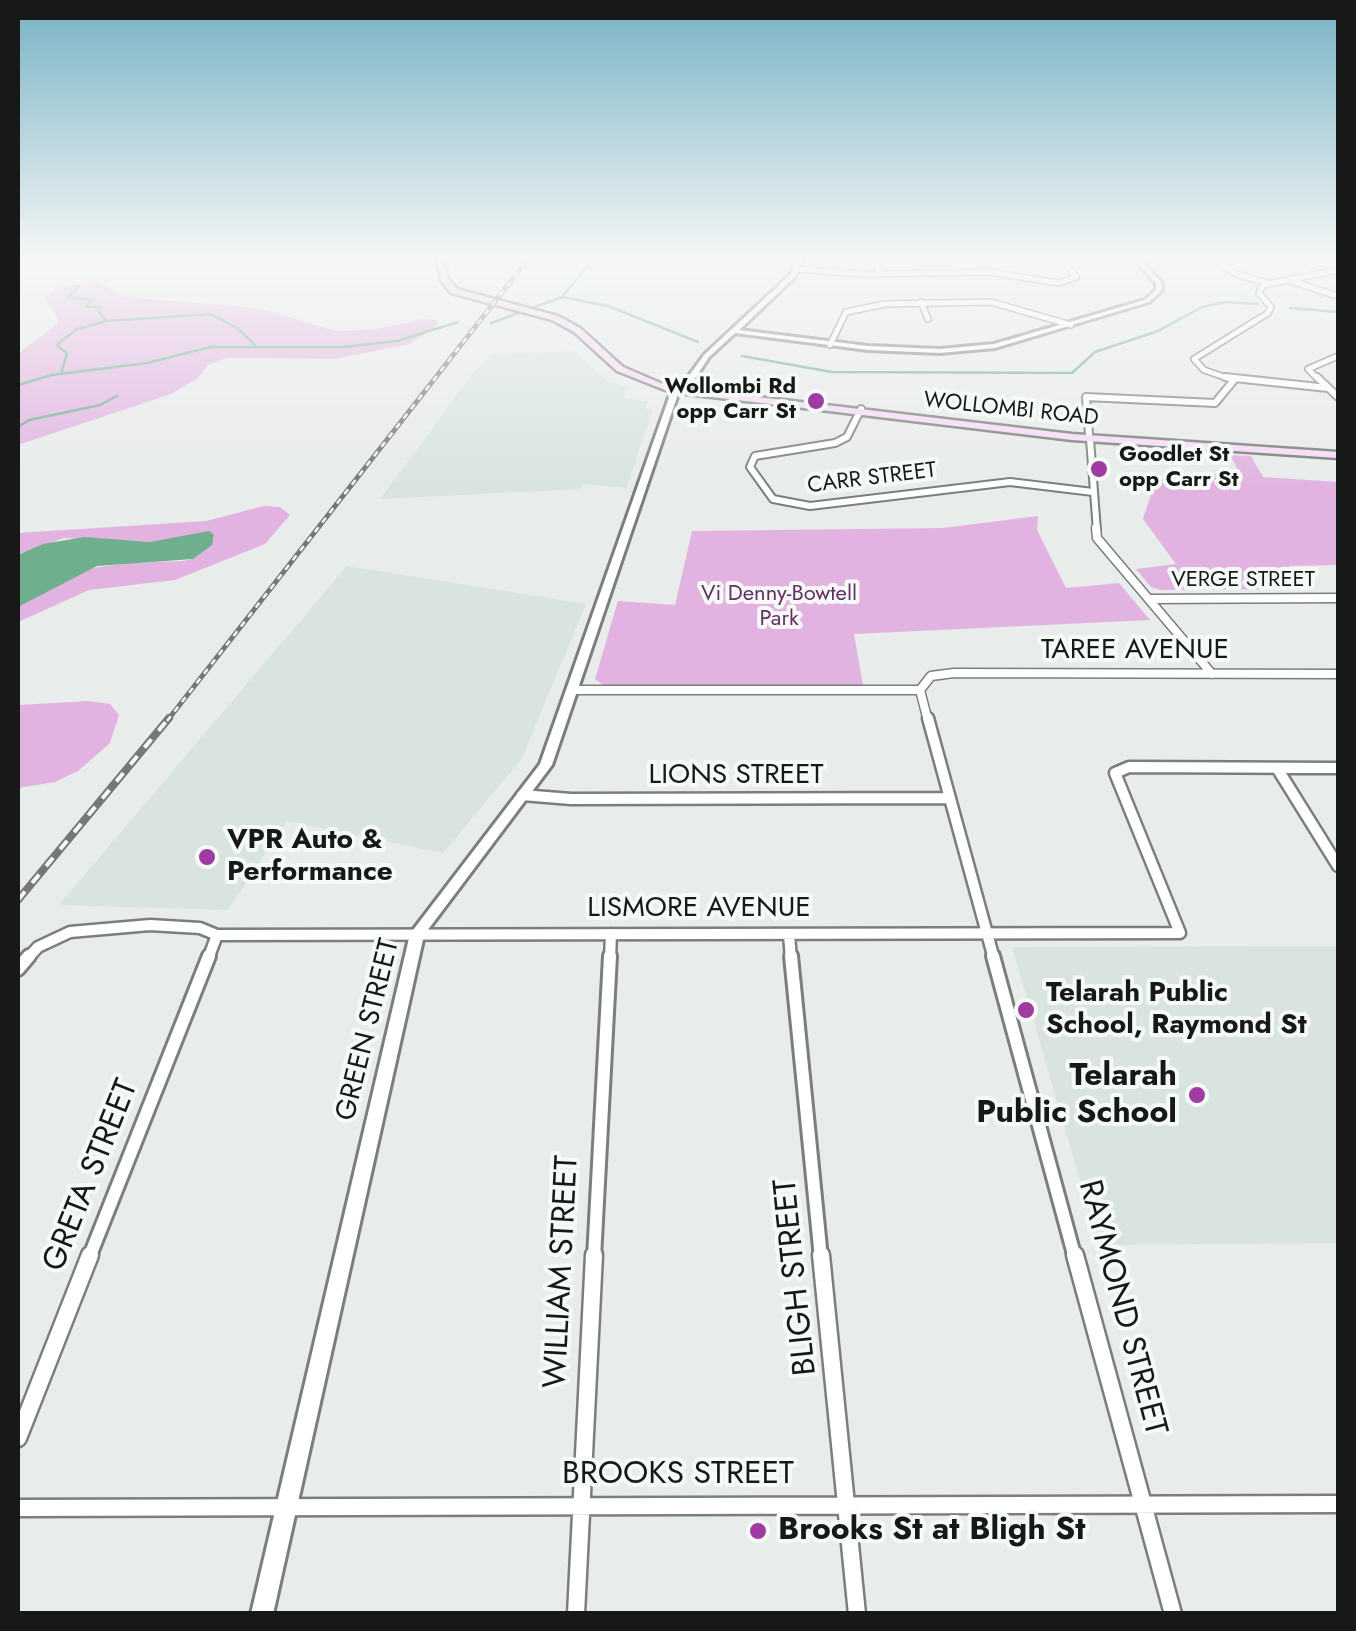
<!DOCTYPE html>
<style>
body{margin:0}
#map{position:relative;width:1356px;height:1631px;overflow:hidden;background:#e8ecea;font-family:Jost,sans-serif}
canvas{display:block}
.frame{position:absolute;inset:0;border:20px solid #171918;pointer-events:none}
</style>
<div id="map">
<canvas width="1356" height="1631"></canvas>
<div class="frame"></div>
</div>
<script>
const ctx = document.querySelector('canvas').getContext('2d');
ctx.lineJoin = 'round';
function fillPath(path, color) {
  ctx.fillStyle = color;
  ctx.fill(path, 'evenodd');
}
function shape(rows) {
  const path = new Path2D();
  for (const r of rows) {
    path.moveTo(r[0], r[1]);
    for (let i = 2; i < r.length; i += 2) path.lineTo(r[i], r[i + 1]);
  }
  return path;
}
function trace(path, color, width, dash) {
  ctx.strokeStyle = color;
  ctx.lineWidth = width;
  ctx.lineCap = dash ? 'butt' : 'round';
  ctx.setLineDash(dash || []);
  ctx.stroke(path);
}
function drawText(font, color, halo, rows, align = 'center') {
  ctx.font = font + ' Jost,sans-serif';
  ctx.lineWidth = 8;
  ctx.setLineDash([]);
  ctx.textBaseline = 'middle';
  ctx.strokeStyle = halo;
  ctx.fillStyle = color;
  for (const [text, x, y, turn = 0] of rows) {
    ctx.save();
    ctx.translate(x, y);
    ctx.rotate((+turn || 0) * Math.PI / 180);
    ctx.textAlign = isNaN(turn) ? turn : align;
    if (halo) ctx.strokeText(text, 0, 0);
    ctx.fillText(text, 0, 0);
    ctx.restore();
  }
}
const built = shape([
 [574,351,607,381,627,387,623,399,648,401,645,409,653,410,626,488,583,484,580,489,380,499,473,373,491,354],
 [347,566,586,604,521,760,443,853,287,821,228,910,59,905],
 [1338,946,1338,1243,1099,1245,1012,947]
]);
const green = shape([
 [100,283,125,297,259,308,335,331,377,329,424,319,436,320,438,325,410,344,335,359,227,358,208,365,198,378,171,394,18,445,18,354,58,323,55,312,44,299,58,286],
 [1230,455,1251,456,1263,477,1338,482,1338,565,1289,566,1308,589,1161,590,1151,587,1136,569,1176,564,1143,519,1153,488,1171,471,1241,476],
 [264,506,280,507,290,515,265,544,175,580,89,590,18,622,18,607,86,569,129,563,183,561,193,559,214,539,214,535,150,542,64,538,18,555,18,533,206,521],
 [1038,516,1037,530,1066,588,1119,583,1150,620,854,634,863,685,605,686,595,679,618,601,675,605,692,531,943,528],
 [89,701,110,704,119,715,110,743,78,771,55,782,18,788,18,705]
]);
const water = shape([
 [209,531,214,535,212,545,193,559,97,566,18,607,18,555,43,544,84,537,150,542]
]);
const stream = shape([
 [79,286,68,297,93,300,85,307,100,307,99,312,106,320],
 [562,297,608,306,698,342],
 [1290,308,1338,312],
 [491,323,562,297,594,258],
 [742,356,832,372,1072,373,1095,352,1158,331,1202,307,1225,302,1258,304],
 [61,374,67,353,57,346,60,342,77,329,106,321,211,314,238,329,255,345],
 [18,385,52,375,147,363,211,347,344,347,397,341,458,322],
 [18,427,29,420,100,405,117,396]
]);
const minorFar5 = shape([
 [877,258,878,274],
 [1213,258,1236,274,1268,283],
 [1303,258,1338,267],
 [796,269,863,274,989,272,1059,283,1076,277,1061,258],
 [1288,280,1334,295],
 [921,302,928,319],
 [830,345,846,312,885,304,991,302,1071,325],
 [1233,380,1204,370,1194,359,1268,313,1271,307,1259,293,1263,285,1338,270],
 [1319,380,1308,369,1338,356]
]);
const minorFar4 = shape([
 [1225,377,1328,388],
 [1317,377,1338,397],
 [861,409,847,437,835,443,755,456,750,467,773,499,810,506,1010,482,1093,492],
 [1089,434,1086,397,1215,403,1234,380],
 [1090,439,1097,531]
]);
const minorFar3 = shape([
 [1096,528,1097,538,1212,674],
 [1149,599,1338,598],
 [573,690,920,690],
 [928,721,920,690,931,676,954,673,1338,674]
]);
const minorFar2 = shape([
 [928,718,994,959],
 [1277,768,1338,866],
 [522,795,571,799,950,798],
 [789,935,791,959],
 [27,959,38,947,70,932,150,925,200,928,217,935,1180,933,1115,773,1129,767,1338,768],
 [208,959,217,935],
 [610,959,611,934]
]);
const minorFar1 = shape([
 [791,956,821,1258],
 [993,956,1075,1258],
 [18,969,29,956],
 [89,1258,209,956],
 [594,1258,610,956]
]);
const minor = shape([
 [821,1255,857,1614],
 [1075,1255,1173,1614],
 [18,1438,90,1255],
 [18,1508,1338,1504],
 [576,1614,594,1255]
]);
const tertiary = shape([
 [797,258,803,258,795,277,739,330,868,346,940,349,994,344,1145,300,1156,290,1156,283,1133,258,1139,258,1161,282,1162,290,1149,302,995,348,940,353,868,350,735,333,709,357,690,386,684,386,683,384,704,355,790,275,797,258],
 [672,389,679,391,552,765,424,935,273,1614,251,1614,410,934,540,764,672,389]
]);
const secondary = shape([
 [437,258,443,258,449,280,457,289,558,316,580,328,623,367,672,388,665,390,617,371,574,332,552,320,451,293,441,280,437,258],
 [681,388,1072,434,1338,452,1338,458,1072,440,678,393,678,389,681,388]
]);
const railFar1 = shape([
 [167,721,529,258]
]);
const rail = shape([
 [18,900,169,718]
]);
const markers = [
 [816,401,10,"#9f3ba1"],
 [1099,469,10,"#9f3ba1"],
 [207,857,10,"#9f3ba1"],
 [1026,1010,10,"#9f3ba1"],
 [1197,1095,10,"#9f3ba1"],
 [758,1531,10,"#9f3ba1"]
];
const farPoinames = [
 ["Wollombi Rd",796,388],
 ["opp Carr St",796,413],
 ["Goodlet St",1119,456,"left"],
 ["opp Carr St",1119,481,"left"]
];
const farStreetnames = [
 ["WOLLOMBI ROAD",1011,410,6],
 ["CARR STREET",872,479,-7],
 ["VERGE STREET",1243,581]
];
const farParknames = [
 ["Vi Denny-Bowtell",779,595],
 ["Park",779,620]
];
const streetNames = [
 ["TAREE AVENUE",1135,651],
 ["LIONS STREET",736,776],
 ["LISMORE AVENUE",699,909],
 ["GREEN STREET",369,1030,-76]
];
const poiNames = [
 ["VPR Auto &",227,841],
 ["Performance",227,873],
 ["Telarah Public",1046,994],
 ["School, Raymond St",1046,1026]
];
const nearPoinames = [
 ["Telarah",1177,1077],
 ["Public School",1177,1114],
 ["Brooks St at Bligh St",778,1531,"left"]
];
const nearStreetnames = [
 ["GRETA STREET",92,1176,-68],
 ["WILLIAM STREET",563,1272,-87],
 ["BLIGH STREET",797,1277,-96],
 ["RAYMOND STREET",1121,1308,75],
 ["BROOKS STREET",678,1475]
];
fillPath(built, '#d8e4dd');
fillPath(green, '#e2b3e1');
fillPath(water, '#6faf8d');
trace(stream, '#6faf8d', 2.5);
trace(minorFar5, '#7b7f7c', 8);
trace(minorFar4, '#7b7f7c', 10);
trace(minorFar3, '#7b7f7c', 11);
trace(minorFar2, '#7b7f7c', 15);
trace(minorFar1, '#7b7f7c', 18);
trace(minor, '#7b7f7c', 21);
trace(tertiary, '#7b7f7c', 6);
trace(secondary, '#7b7f7c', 5);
trace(minorFar5, '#fff', 5);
trace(minorFar4, '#fff', 6);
trace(minorFar3, '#fff', 8);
trace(minorFar2, '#fff', 10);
trace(minorFar1, '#fff', 12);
trace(minor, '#fff', 16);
fillPath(tertiary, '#fff');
fillPath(secondary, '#f8daf8');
trace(railFar1, '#757876', 5);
trace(rail, '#757876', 8);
trace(railFar1, '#f5faf7', 2.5, [6]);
trace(rail, '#f5faf7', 4, [11]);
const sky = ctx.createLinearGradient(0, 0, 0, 486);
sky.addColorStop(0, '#77b2c4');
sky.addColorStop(0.53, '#f5f6f6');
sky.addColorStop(1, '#f5f6f600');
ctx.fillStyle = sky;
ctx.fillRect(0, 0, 1356, 486);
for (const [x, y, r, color] of markers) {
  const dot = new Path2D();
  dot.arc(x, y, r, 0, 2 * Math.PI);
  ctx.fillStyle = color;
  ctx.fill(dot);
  trace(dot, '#f5faf7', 4);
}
drawText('bold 22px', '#171918', '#f5faf7', farPoinames, 'right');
drawText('22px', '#171918', '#f5faf7', farStreetnames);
drawText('22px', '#652c65', '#f5faf7', farParknames);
drawText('28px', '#171918', '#f5faf7', streetNames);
drawText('bold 28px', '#171918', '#f5faf7', poiNames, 'left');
drawText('bold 32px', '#171918', '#f5faf7', nearPoinames, 'right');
drawText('32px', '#171918', '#f5faf7', nearStreetnames);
</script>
